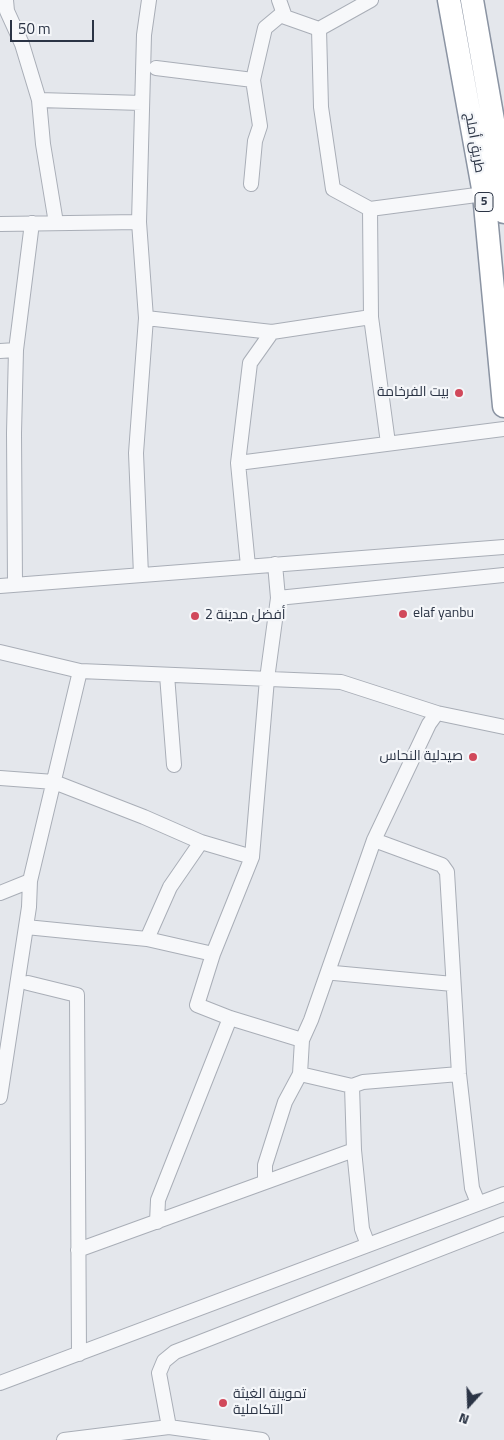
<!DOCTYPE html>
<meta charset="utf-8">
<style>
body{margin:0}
#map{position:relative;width:504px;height:1440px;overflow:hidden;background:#e4e7ec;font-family:"Titillium Web",sans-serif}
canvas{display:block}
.north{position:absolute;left:444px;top:1380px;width:50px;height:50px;-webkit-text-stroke:4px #f4f6f9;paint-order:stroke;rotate:200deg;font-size:14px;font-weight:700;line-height:20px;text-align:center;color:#2b3445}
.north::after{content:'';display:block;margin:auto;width:18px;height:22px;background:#2b3445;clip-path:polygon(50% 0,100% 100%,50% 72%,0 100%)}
.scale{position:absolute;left:10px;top:20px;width:84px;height:22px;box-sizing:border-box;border:2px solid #2b3445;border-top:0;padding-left:6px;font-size:15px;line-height:18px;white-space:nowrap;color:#2b3445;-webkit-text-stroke:4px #f4f6f9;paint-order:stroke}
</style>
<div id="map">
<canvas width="504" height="1440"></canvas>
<div class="north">N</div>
<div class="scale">50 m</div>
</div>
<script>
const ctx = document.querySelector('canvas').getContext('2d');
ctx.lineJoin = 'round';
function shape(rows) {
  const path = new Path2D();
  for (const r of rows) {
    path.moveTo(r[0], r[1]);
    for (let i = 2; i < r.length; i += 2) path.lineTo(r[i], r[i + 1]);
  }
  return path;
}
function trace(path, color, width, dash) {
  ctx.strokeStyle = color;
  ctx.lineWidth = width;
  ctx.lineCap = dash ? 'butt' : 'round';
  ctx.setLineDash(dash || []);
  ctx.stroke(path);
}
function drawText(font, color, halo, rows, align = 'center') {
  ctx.font = font + ' "Titillium Web",Cairo,sans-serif';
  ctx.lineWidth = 4.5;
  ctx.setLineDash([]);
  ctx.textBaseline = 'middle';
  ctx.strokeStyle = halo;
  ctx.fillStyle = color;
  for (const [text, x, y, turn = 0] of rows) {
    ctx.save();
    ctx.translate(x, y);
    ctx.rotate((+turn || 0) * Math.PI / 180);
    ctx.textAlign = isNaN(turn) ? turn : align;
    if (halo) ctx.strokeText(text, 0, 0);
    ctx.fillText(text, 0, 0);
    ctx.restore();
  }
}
const minor = shape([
 [6,0,7,11,22,44,39,100,43,144,56,223],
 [279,0,285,17,319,29,321,107,333,189,370,209,484,194],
 [319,29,371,0],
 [156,68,253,80],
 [39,100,142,103],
 [251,184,255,141,260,126,253,80,265,28,283,13],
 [370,209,371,317,388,443],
 [0,224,139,222],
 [146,318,272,332],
 [0,351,16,350],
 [238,463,504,429],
 [275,564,278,598,267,679,252,857,213,954,197,1005,230,1018,302,1040,311,1020,374,840,429,724,437,713],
 [248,566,238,463,250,363,272,332,371,317],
 [141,575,136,453,146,318,139,222,144,35,149,0],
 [15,584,14,433,16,350,32,223],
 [0,586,504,547],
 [278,598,504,575],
 [0,652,80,671,341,682,437,713,504,727],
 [167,675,174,765],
 [0,778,54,782,144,817,201,842,252,857],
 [374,840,442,865,447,872,459,1074,472,1188,478,1203],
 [0,893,30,881],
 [26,927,147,939,213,954],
 [147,939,170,887,201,842],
 [334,973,453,984],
 [28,983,77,995,79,1354],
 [300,1074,352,1086,363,1082,459,1074],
 [352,1086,354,1150,362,1229,368,1245],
 [0,1097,29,907,30,881,80,671],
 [265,1181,265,1165,285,1102,300,1074,302,1040],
 [157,1222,158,1200,230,1018],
 [78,1250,354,1150],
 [0,1383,504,1194],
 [169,1427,159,1373,164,1361,175,1352,504,1224],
 [64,1440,169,1427,262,1440]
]);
const trunk = shape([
 [449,0,484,194,504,406],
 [472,0,501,166,504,212]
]);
const markers = [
 [459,393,5,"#d1495b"],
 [403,614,5,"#d1495b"],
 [195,616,5,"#d1495b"],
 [473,757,5,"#d1495b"],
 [223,1403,5,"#d1495b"]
];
const shields = [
 [484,202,18]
];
const shieldNames = [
 ["5",484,202]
];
const streetNames = [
 ["طريق أملج",474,143,80]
];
const poiNames = [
 ["بيت الفرخامة",449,393,"right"],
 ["elaf yanbu",413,614],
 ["2 أفضل مدينة",205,616],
 ["صيدلية النحاس",463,757,"right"],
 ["تموينة الغيثة",233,1395],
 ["التكاملية",233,1411]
];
trace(minor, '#a9aeb7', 16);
trace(trunk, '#8b94a3', 25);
trace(minor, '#f7f8fa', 14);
trace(trunk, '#fff', 22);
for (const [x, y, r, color] of markers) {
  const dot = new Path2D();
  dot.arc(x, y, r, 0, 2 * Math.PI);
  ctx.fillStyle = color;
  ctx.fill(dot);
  trace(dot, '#f4f6f9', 2);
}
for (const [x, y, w] of shields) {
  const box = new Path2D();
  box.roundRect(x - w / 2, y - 9.5, w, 19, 4);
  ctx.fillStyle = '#f4f6f9';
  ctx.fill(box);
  trace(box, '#2b3445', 1);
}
drawText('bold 12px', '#2b3445', null, shieldNames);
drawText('14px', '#2b3445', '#f4f6f9', streetNames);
drawText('14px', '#2b3445', '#f4f6f9', poiNames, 'left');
</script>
